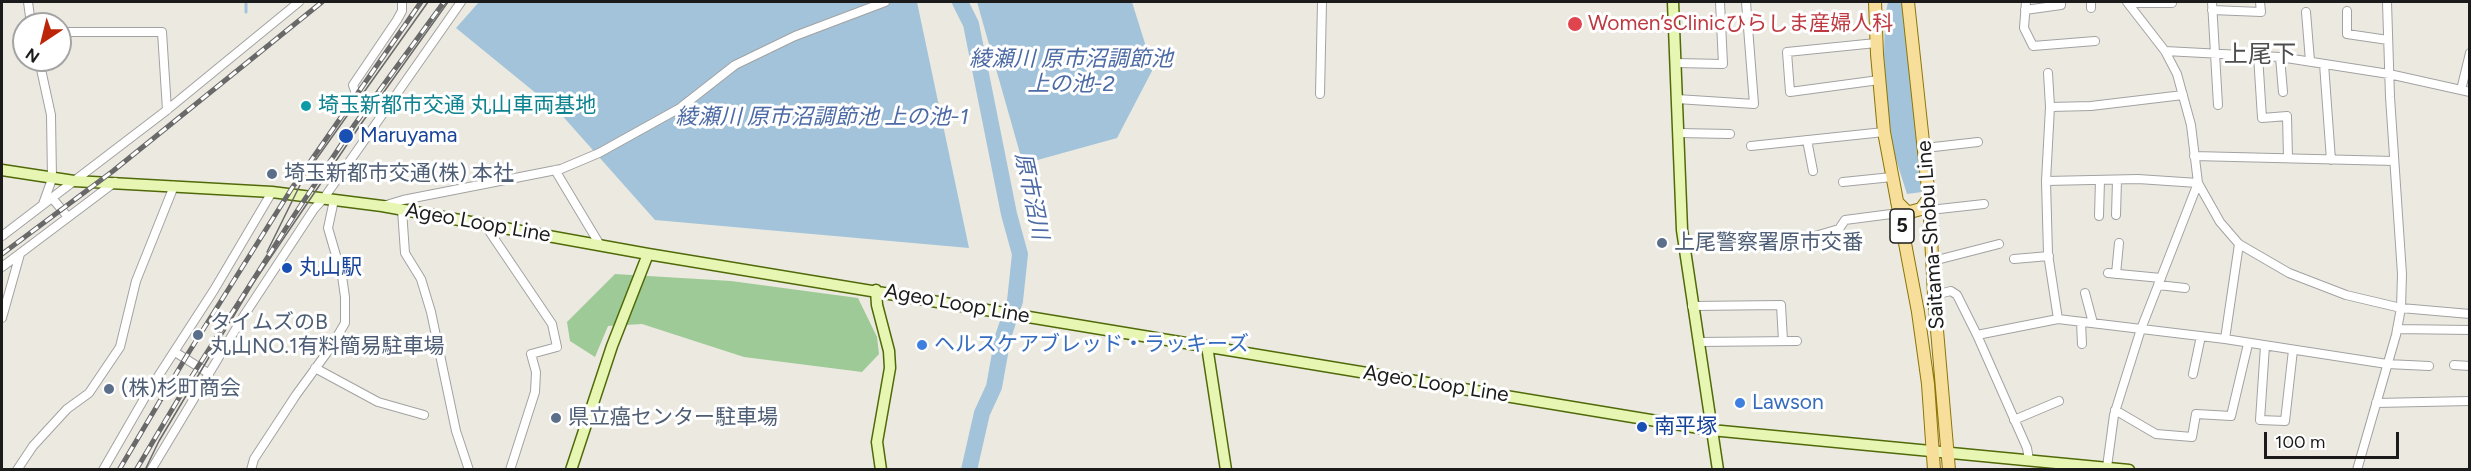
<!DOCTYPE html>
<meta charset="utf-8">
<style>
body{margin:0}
#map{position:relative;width:2471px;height:471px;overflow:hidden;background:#eceae0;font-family:Figtree,sans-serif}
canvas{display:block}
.frame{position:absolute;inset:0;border:3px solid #1b1b1b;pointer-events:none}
.north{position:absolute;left:12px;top:12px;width:60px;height:60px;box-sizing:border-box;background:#fff;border:2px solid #a4a4a4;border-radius:50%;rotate:215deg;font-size:16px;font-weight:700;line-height:24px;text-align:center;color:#1b1b1b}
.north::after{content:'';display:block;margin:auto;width:21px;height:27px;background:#bd2508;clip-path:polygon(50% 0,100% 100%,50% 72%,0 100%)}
.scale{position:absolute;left:2264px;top:432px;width:135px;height:27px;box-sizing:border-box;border:3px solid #1b1b1b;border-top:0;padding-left:8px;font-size:18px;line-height:21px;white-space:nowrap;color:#1b1b1b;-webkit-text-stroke:4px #fff;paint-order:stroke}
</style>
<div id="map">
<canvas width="2471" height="471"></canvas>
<div class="frame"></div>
<div class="north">N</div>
<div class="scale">100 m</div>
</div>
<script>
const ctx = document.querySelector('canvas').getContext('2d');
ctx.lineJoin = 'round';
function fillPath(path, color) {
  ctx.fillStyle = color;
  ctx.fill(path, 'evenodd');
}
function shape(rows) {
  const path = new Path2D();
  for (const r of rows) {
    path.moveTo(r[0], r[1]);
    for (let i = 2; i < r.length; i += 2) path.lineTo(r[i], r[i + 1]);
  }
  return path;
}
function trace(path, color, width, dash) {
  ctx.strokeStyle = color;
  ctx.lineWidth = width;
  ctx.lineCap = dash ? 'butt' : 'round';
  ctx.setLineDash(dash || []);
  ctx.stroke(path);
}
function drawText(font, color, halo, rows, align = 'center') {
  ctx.font = font + ' Figtree,"Noto Sans JP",sans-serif';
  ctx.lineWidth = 6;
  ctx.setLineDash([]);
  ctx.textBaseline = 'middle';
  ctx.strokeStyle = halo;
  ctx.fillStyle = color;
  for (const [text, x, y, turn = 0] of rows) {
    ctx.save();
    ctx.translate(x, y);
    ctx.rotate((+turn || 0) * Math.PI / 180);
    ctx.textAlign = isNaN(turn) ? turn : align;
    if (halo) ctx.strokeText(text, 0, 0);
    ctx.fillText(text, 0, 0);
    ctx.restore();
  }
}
const forest = shape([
 [615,274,731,281,858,298,877,337,879,354,862,372,744,357,642,324,608,326,595,357,570,341,567,322]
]);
const water = shape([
 [479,2,917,2,969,248,655,220,559,112,456,28],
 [977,2,1132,2,1153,69,1117,138,1023,164],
 [1888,2,1901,2,1903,4,1922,192,1907,194,1894,153,1888,111,1884,56,1885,17]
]);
const stream = shape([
 [246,12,246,2]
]);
const river = shape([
 [960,2,971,24,1009,214,1020,254,1015,301,1003,337,994,387,982,413,969,470]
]);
const street = shape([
 [28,2,31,24],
 [2026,2,2024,28,2033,46,2095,41],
 [2091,2,2091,8],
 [2127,2,2165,51,2177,74,2191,125,2198,183,2220,222,2239,244,2289,273,2346,295,2401,308,2470,314],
 [2212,2,2218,105],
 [2128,3,2172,3],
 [2025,10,2061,5,2061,2],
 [2212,10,2261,12,2260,2],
 [2347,11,2347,34,2388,40],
 [2306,12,2310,61],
 [60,32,162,32,167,110],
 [1876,43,1787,52,1790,92,1879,80],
 [2165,51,2280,57,2389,74,2470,92],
 [2258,55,2262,118,2287,116,2288,158],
 [2280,57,2283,92],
 [39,60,51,115,52,179,43,204],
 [1676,63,1723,64,1720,2],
 [2324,64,2331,160],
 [2048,73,2050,107,2091,106,2183,95],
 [2461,90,2470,53],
 [1320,94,1322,2],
 [1677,99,1754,104,1746,2],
 [383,111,355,91,353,85,397,20,402,11,402,2],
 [1678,133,1730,134],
 [1807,140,1813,171],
 [1751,146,1884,132],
 [1925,148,1978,142],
 [2194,156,2394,161],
 [555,170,600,245],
 [2046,181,2050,107],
 [1843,182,1892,177],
 [52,198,68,217],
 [383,206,403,200,561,169,599,153,680,108,735,65,795,36,885,2],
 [402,210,405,253,421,279,431,312,456,431,469,470],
 [1930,210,1984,204],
 [2116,215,2117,180],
 [2099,216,2100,180],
 [485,225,552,324,557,347,531,354,536,372,535,392,510,470],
 [2,236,167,110,299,2],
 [1782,239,1815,236,1839,229,1845,220,1899,213],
 [1684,247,1747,240],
 [2014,259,2049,256],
 [1933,261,1999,244],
 [2,267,115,182],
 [2108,273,2161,278],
 [2116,274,2119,243],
 [2158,285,2185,288],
 [2085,293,2093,323],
 [1934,295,1951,291,1957,295,1977,335,2027,448,2029,460],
 [1692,306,1781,305,1783,341],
 [2,318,20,254],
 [2058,319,2048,254,2046,181,2138,179,2198,183],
 [2081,322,2082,344],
 [2397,329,2470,330],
 [1977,335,2058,319,2225,339,2387,364,2429,366],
 [2225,339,2239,244],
 [1698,342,1797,341],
 [2265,346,2260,420,2285,421,2293,350],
 [175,352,208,373],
 [2454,365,2470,366],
 [315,368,378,402,424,415],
 [2193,374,2201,336],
 [2376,403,2470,401],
 [2115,410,2156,434,2192,437,2196,414,2231,416,2248,344],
 [2014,420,2059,401],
 [2107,467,2114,415,2141,329,2198,183],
 [17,470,33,446,67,409,89,393,120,347,136,281,174,186],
 [103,470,148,392,214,290,272,192],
 [151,470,243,317,314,209,324,198,461,2],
 [251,470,254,459,296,395,331,347,345,323,345,297,342,276,328,228,334,200],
 [2357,470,2396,335,2401,308,2402,274,2390,97,2387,2]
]);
const secondary = shape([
 [1673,2,1682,230,1718,470],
 [2,170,74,181,272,192,382,206,648,254,1711,430,2129,470],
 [876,290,877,305,889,351,890,368,877,442,881,470],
 [1207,346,1226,470],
 [571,470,612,346,648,254]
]);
const primary = shape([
 [1875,2,1877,54,1884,132,1918,312,1928,384,1934,470],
 [1908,2,1929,198,1934,295,1949,470],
 [1897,202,1906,211,1910,212,1921,209,1929,198]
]);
const tram = shape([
 [267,252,305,175,428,2],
 [145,470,159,441,254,282,361,124,448,2]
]);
const rail = shape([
 [2,254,113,171,322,2],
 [119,470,189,352,292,188,421,2],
 [136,470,192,376,295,214,355,124,444,2]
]);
const markers = [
 [1575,24,8,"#e0444e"],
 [306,106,6,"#0f9aa8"],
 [346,136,8,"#1a4fb4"],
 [272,174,6,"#5c6f8a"],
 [1662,243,6,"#5c6f8a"],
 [287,268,6,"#1a4fb4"],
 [198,335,6,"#5c6f8a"],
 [922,345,6,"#3f7fe0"],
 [109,389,6,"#5c6f8a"],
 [1740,403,6,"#3f7fe0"],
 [556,418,6,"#5c6f8a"],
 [1642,427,6,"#1a4fb4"]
];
const shields = [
 [1902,226,24]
];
const shieldNames = [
 ["5",1902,226]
];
const healthNames = [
 ["Women’sClinicひらしま産婦人科",1588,24]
];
const cultureNames = [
 ["埼玉新都市交通 丸山車両基地",318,106]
];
const transitNames = [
 ["Maruyama",360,136],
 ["丸山駅",299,268],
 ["南平塚",1654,427]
];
const serviceNames = [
 ["埼玉新都市交通(株) 本社",284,174],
 ["上尾警察署原市交番",1674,243],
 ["タイムズのB",210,323],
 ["丸山NO.1有料簡易駐車場",210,347],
 ["(株)杉町商会",121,389],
 ["県立癌センター駐車場",568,418]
];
const streetNames = [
 ["Ageo Loop Line",478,223,10],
 ["Saitama-Shobu Line",1931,235,-94],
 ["Ageo Loop Line",957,304,10],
 ["Ageo Loop Line",1436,384,9]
];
const shopNames = [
 ["ヘルスケアブレッド・ラッキーズ",934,345],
 ["Lawson",1752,403]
];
const waterNames = [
 ["綾瀬川 原市沼調節池",1071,60],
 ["上の池-2",1071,85],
 ["綾瀬川 原市沼調節池 上の池-1",822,118],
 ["原市沼川",1031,196,78]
];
const quarterNames = [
 ["上尾下",2260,55]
];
fillPath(forest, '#9dca96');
fillPath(water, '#a2c3d9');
trace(stream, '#a2c3d9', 3);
trace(river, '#a2c3d9', 16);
trace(street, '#a2a2a2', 10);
trace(secondary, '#506a09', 13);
trace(primary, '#8b7506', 14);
trace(street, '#fff', 8);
trace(secondary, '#e8f6b4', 10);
trace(primary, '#f7de9a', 12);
trace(tram, '#696969', 1.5);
trace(rail, '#696969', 5);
trace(rail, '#fff', 3, [9]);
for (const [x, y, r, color] of markers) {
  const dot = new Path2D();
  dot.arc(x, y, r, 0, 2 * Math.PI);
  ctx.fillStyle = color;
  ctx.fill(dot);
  trace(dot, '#fff', 2);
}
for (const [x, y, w] of shields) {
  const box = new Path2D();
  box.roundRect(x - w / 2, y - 17, w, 34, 4.5);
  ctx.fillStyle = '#fff';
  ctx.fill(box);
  trace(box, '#1b1b1b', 1.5);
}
drawText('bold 20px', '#1b1b1b', null, shieldNames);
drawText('21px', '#be3a42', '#fff', healthNames, 'left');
drawText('21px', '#0d838f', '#fff', cultureNames, 'left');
drawText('21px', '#164399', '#fff', transitNames, 'left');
drawText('21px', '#4e5e75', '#fff', serviceNames, 'left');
drawText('21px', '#1b1b1b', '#fff', streetNames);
drawText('21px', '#366cbe', '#fff', shopNames, 'left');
drawText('italic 22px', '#4c6aa5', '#fff', waterNames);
drawText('24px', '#4e4e4e', '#fff', quarterNames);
</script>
